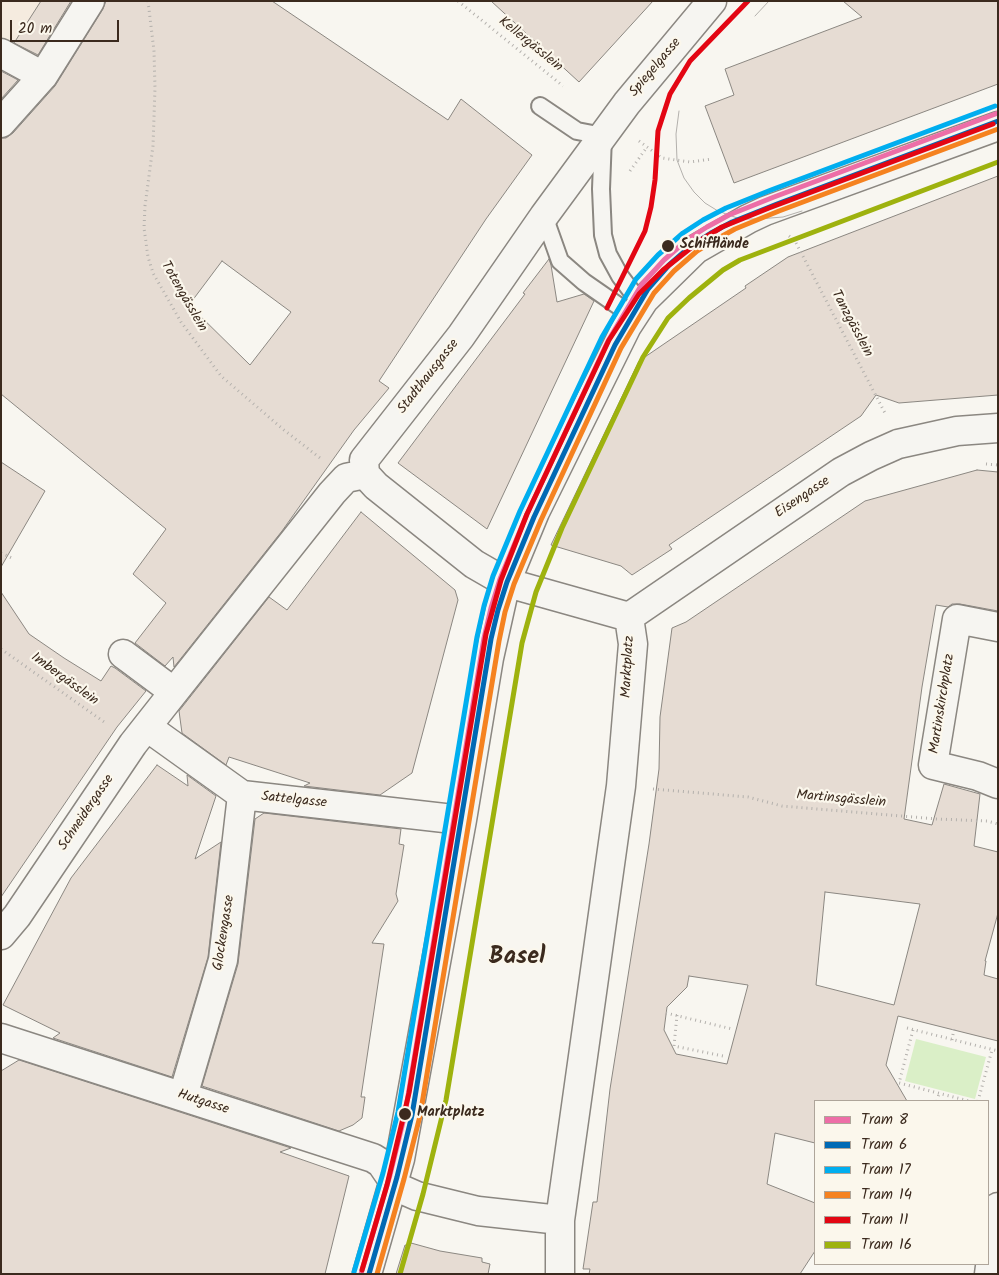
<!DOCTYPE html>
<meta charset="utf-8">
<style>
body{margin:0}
#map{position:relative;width:999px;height:1275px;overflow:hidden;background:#f8f6f0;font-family:Kalam,sans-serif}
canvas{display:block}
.frame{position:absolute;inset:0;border:2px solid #3b2a1e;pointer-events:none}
.legend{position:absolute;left:814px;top:1100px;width:175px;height:165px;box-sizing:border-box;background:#fbf7ec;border:1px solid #aea59a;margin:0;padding:6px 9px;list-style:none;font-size:15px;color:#3b2a1e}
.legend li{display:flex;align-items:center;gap:10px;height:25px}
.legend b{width:25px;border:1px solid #aea59a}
.scale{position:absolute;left:10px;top:20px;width:109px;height:22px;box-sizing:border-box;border:2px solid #3b2a1e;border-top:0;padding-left:6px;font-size:15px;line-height:18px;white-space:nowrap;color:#3b2a1e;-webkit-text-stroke:4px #fbf7ec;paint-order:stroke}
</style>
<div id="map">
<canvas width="999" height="1275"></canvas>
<div class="frame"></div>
<ul class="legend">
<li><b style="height:6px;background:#ed6ea7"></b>Tram 8</li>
<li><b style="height:6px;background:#0069b4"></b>Tram 6</li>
<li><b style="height:6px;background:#00aeef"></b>Tram 17</li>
<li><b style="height:6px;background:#f58220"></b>Tram 14</li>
<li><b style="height:6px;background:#e30613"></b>Tram 11</li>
<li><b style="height:6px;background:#9eb20e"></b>Tram 16</li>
</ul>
<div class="scale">20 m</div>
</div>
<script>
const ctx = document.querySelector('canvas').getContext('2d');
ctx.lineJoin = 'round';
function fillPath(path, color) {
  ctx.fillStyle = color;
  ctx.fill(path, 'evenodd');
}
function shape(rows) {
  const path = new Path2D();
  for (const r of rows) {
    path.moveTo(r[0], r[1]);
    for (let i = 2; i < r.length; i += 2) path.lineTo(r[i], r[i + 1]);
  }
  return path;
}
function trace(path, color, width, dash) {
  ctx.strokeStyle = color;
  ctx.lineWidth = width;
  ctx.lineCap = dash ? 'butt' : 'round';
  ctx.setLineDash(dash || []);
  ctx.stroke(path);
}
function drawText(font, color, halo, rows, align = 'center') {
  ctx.font = font + ' Kalam,sans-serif';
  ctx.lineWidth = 4.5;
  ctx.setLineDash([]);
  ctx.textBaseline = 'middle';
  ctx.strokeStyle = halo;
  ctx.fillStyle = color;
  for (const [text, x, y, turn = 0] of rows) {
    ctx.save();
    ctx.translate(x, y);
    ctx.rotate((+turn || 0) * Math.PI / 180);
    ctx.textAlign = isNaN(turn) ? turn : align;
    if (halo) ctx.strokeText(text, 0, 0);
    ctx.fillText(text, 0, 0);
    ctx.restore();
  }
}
const built = shape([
 [1,1,76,1,34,64,1,45]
]);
const green = shape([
 [916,1039,986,1057,975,1099,905,1081]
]);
const building = shape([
 [41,1,71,1,38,55,14,43,41,1],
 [106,1,272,1,448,120,461,99,532,155,486,219,379,381,389,388,354,430,282,531,174,667,173,657,165,666,135,643,166,603,133,574,166,529,1,394,1,138,6,138,13,133,55,86,103,9,106,1],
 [222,261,291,312,250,365,189,305,222,261],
 [491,1,653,1,579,82,491,1],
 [843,1,998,1,998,84,734,183,705,106,734,95,725,69,862,17,843,1],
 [1,71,18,80,1,99,1,71],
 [998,176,998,395,899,403,876,395,861,416,669,545,672,549,632,575,621,566,551,545,639,361,746,288,745,286,788,257,998,176],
 [549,259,551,265,557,302,584,294,594,301,487,529,398,463,525,294,523,293,549,259],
 [1,462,45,491,1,567,1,462],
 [977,470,998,472,998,611,960,604,952,604,948,607,936,605,922,687,904,819,932,825,944,784,980,794,974,846,998,852,998,913,985,961,986,961,984,975,998,979,998,1041,898,1016,886,1065,907,1101,815,1101,815,1143,775,1133,767,1184,815,1203,815,1251,800,1274,589,1274,590,1269,583,1269,593,1202,597,1202,610,1089,649,844,659,769,660,717,672,628,686,622,865,501,977,470],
 [825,892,920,904,894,1005,816,985,825,892],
 [689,976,748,985,727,1064,676,1054,664,1030,667,1007,687,987,689,976],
 [361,512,455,590,458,600,412,773,380,795,304,786,310,783,229,757,226,765,182,733,179,711,269,597,287,610,361,512],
 [1,592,29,634,64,658,101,681,111,666,115,668,146,691,117,727,1,897,1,592],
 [157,765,188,786,187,775,216,796,195,859,221,842,208,957,172,1077,53,1038,60,1033,3,1005,71,878,157,765],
 [264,813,401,829,399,844,404,845,396,894,398,901,372,943,384,944,361,1097,365,1097,362,1118,353,1125,339,1131,202,1086,238,964,255,819,264,813],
 [19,1060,291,1148,280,1152,349,1176,325,1274,1,1274,1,1071,19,1060],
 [411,1243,440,1251,482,1258,482,1262,490,1264,488,1274,396,1274,405,1245,410,1246,411,1243]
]);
const path = shape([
 [148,1,154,51,155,88,153,146,145,206,144,228,148,257,153,273,181,322,221,376,284,430,320,458],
 [458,1,563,86],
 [639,141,662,158,690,162,712,159],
 [630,171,647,147],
 [789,236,795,241,886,415],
 [986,464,998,465],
 [1,553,12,558],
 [1,649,107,724],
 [653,789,748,797,782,806,937,819,987,821,998,824],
 [666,1013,732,1029],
 [677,1015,674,1046,723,1056],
 [907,1028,998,1051],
 [913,1030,899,1083,969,1101],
 [952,1040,954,1029],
 [937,1101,939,1094],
 [978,1101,992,1050]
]);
const lane = shape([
 [540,106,577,131,603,136,601,189,603,235,608,254,620,276,632,292,644,300],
 [544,216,560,261,584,282,633,316]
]);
const street = shape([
 [1,53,43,76],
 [1,123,43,76,90,1],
 [629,617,515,585,500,579,474,564,376,486,365,474,364,460,461,336,544,216,627,103,712,1],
 [629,617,841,472,871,456,898,444,957,431,998,428],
 [998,627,957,619,933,765,978,776,998,784],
 [123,654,174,692],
 [147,727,242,795,462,820],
 [1,935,17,916,133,744,174,692,332,493,346,478,365,474],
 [1,1038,373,1158,381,1163,394,1182,401,1189,417,1196,478,1211,560,1220],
 [183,1096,223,960,242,795],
 [367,1274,400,1159,462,820,489,658,506,582,535,512,627,326,644,300,696,249,748,219,765,211,998,126],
 [560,1274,560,1220,621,786,633,644,629,617],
 [989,1274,998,1207]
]);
const tram = shape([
 [755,16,769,1],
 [679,111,676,134,677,160,684,178,694,192,705,203,718,211,740,219,758,219,783,217,802,211]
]);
const tram1 = shape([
 [361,1274,390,1175,405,1114,484,638,491,608,500,579,527,514,608,341,642,284,664,260,688,239,707,227,729,215,774,197,998,113]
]);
const tram2 = shape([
 [369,1274,397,1177,412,1115,491,639,498,610,507,582,534,517,615,345,648,289,669,265,692,245,711,233,732,222,777,204,998,121]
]);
const tram3 = shape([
 [354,1272,383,1173,398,1112,477,637,484,606,493,576,520,511,602,337,636,279,658,255,683,233,703,220,726,208,771,190,995,106]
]);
const tram4 = shape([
 [377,1274,404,1179,420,1116,499,641,505,612,514,584,541,520,621,348,654,293,674,271,697,251,715,240,735,229,779,211,998,129]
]);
const tram5 = shape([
 [607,308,645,231,651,207,655,180,658,131,670,94,690,61,748,1],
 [362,1270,387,1185,409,1093,486,634,501,580,527,514,609,340,639,294,663,270,701,240,722,227,769,208,993,124]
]);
const tram6 = shape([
 [400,1274,423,1194,446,1100,522,643,536,592,562,528,643,357,668,318,689,298,723,270,740,260,998,162]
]);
const markers = [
 [668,246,7,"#3b2a1e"],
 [405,1114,7,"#3b2a1e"]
];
const streetNames = [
 ["Kellergässlein",530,45,39],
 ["Spiegelgasse",656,68,-50],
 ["Totengässlein",183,297,60],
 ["Tanzgässlein",851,324,62],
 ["Stadthausgasse",429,377,-52],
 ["Eisengasse",803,498,-34],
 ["Marktplatz",629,667,-87],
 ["Imbergässlein",64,680,36],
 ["Martinskirchplatz",943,704,-81],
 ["Martinsgässlein",841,800,5],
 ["Sattelgasse",294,801,6],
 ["Schneidergasse",87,813,-56],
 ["Glockengasse",225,933,-81],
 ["Hutgasse",203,1103,18]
];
const stopNames = [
 ["Schifflände",680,246],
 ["Marktplatz",417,1114]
];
const townNames = [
 ["Basel",517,959]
];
fillPath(built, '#f5ebdf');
fillPath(green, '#daefc7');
fillPath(building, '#e6dcd3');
trace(building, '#8b8781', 1);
trace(lane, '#8b8781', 20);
trace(street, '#8b8781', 31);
trace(path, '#b3b0ac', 3, [1, 4]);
trace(lane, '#f6f5f1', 16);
trace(street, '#f6f5f1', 28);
trace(tram, '#b3b0ac', 1);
trace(tram1, '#ed6ea7', 5);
trace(tram2, '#0069b4', 5);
trace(tram3, '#00aeef', 5);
trace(tram4, '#f58220', 5);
trace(tram5, '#e30613', 5);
trace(tram6, '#9eb20e', 5);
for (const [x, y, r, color] of markers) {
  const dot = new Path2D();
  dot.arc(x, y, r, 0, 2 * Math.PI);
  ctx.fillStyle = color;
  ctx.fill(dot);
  trace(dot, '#fbf7ec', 2);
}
drawText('14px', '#3b2a1e', '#fbf7ec', streetNames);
drawText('bold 14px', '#3b2a1e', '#fbf7ec', stopNames, 'left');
drawText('bold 24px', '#3b2a1e', '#fbf7ec', townNames);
</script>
